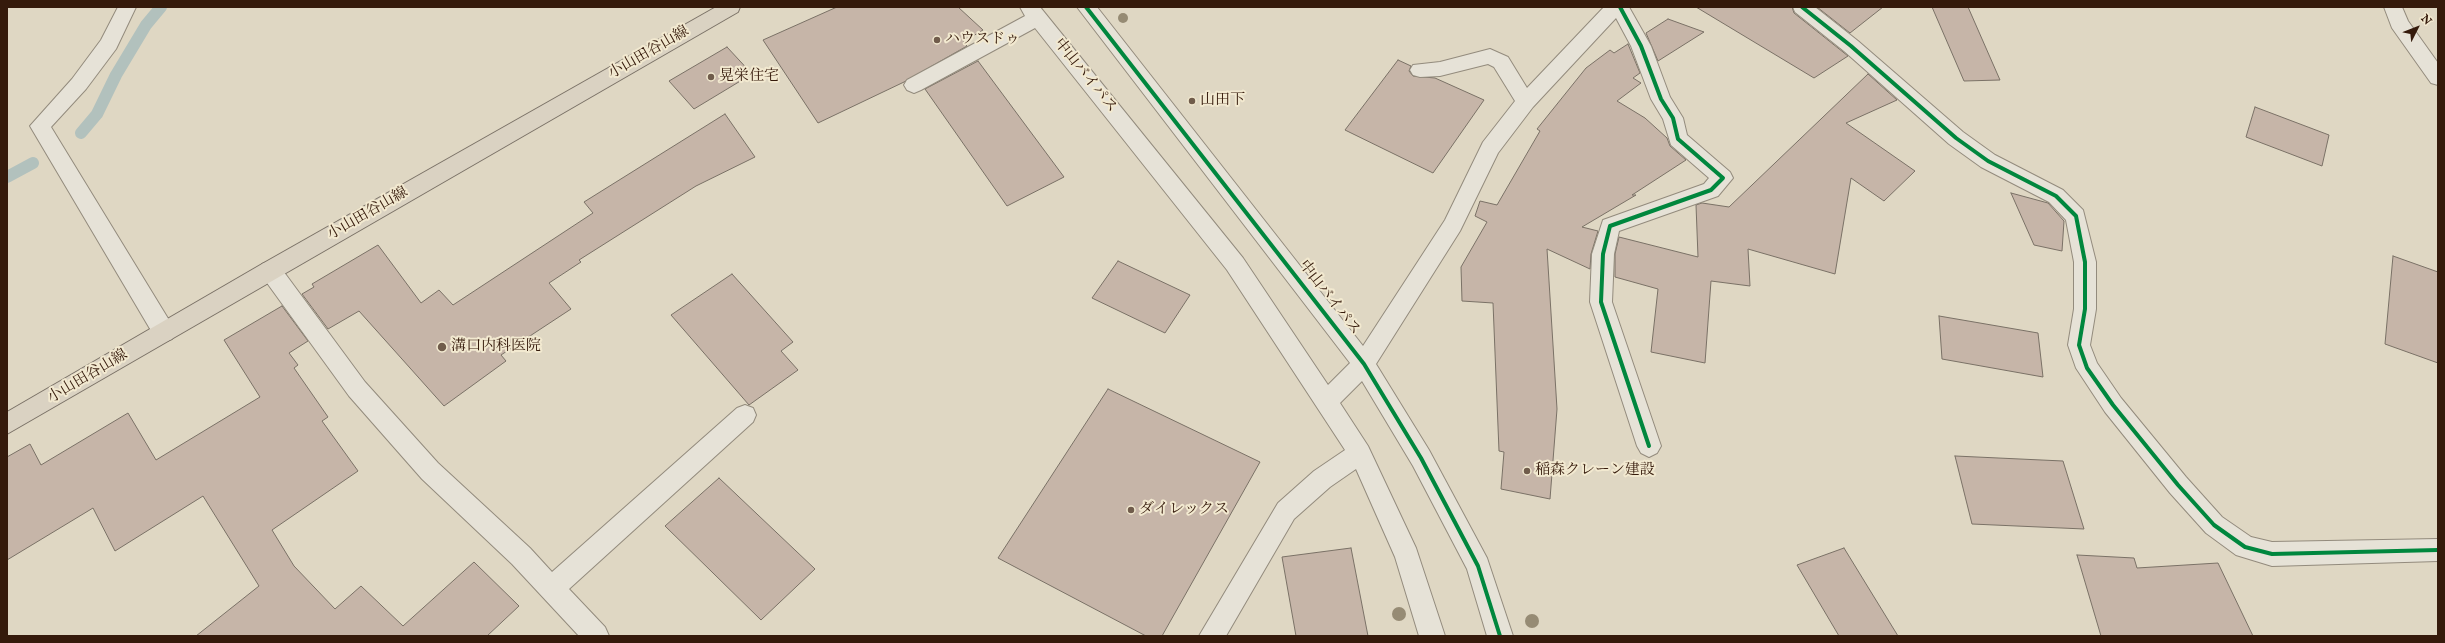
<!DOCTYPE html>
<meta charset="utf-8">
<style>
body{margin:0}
#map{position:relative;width:2445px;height:643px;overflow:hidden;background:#dfd7c3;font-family:"IM FELL English",serif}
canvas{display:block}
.frame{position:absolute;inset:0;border:8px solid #351a0b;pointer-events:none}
.north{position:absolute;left:2397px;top:8px;width:40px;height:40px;-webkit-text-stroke:3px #f2e9d0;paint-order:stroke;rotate:48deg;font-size:11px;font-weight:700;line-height:16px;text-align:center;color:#351a0b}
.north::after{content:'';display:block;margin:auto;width:14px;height:18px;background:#351a0b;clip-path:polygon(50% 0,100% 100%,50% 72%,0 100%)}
</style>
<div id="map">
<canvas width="2445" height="643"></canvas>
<div class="frame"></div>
<div class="north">N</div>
</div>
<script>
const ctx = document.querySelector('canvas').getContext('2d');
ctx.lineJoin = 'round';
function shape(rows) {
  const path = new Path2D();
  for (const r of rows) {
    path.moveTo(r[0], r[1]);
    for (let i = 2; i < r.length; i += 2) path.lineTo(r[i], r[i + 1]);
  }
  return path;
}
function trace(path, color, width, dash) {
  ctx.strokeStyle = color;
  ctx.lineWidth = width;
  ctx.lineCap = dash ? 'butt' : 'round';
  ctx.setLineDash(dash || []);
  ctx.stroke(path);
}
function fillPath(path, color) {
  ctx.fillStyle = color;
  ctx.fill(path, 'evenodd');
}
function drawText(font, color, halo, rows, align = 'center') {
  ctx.font = font + ' "IM FELL English","Noto Serif JP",serif';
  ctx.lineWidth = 4;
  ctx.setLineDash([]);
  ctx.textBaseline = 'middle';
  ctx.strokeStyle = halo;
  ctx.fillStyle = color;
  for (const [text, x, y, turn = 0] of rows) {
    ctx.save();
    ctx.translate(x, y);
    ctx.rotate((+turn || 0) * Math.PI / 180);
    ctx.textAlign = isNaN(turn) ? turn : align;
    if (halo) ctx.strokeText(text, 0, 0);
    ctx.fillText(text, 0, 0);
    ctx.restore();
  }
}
const stream = shape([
 [81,133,97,114,116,75,146,25,161,7],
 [7,177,33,163]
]);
const building = shape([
 [837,7,958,7,983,30,963,42,967,46,904,82,818,123,763,40,837,7],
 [1696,7,1792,7,1794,13,1848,56,1814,78,1696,7],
 [1817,7,1883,7,1850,33,1817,7],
 [1932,7,1968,7,2000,80,1964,81,1932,7],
 [1668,19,1704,32,1658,61,1646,33,1668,19],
 [1628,44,1640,73,1633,78,1641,83,1617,101,1645,118,1667,138,1670,146,1686,160,1632,195,1636,195,1582,227,1598,231,1591,254,1590,269,1547,249,1557,409,1550,499,1501,489,1504,452,1499,451,1493,303,1462,301,1461,267,1487,222,1475,216,1480,201,1497,205,1540,131,1537,129,1586,68,1610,50,1614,53,1628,44],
 [727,47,752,74,694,109,669,81,727,47],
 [1398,60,1411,66,1409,71,1413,76,1435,78,1484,100,1433,173,1345,130,1398,60],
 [978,61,1064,177,1007,206,925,89,978,61],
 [1868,74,1897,100,1846,123,1915,171,1884,201,1851,178,1835,274,1748,249,1750,286,1711,281,1705,363,1651,352,1658,289,1615,277,1615,254,1619,237,1698,257,1696,205,1702,203,1729,207,1868,74],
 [2255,107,2329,135,2322,166,2246,137,2255,107],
 [725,114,755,157,696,186,579,260,581,262,549,283,571,309,501,355,506,361,444,406,359,311,328,329,302,294,314,287,312,284,378,245,421,303,439,290,453,305,593,213,584,202,725,114],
 [2011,193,2048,203,2064,221,2062,251,2034,245,2011,193],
 [2393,256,2438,272,2438,363,2385,344,2393,256],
 [1118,261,1190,295,1165,333,1092,298,1118,261],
 [732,274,793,342,781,351,798,370,749,405,671,315,732,274],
 [282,306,308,341,289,353,298,365,294,368,328,417,322,421,358,471,272,530,294,566,335,609,361,586,403,626,474,562,519,606,487,636,196,636,259,586,203,496,115,551,93,508,7,560,7,457,30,444,41,465,128,413,156,460,260,397,224,340,282,306],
 [1939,316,2038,333,2043,377,1942,359,1939,316],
 [1108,389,1260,462,1162,636,1146,636,998,558,1108,389],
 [1955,456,2063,461,2084,529,1972,524,1955,456],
 [719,478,815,569,761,620,665,526,719,478],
 [1351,548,1368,636,1296,636,1282,557,1351,548],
 [1844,548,1898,636,1839,636,1797,565,1844,548],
 [2077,555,2134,558,2137,568,2218,563,2253,636,2101,636,2077,555]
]);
const minor = shape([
 [118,7,136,7,116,49,86,89,51,127,172,325,175,332,172,339,164,342,156,339,30,126,72,79,101,40,118,7],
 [1020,7,1040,7,1243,258,1328,385,1350,363,1077,7,1097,7,1363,346,1445,220,1483,142,1515,101,1494,67,1488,64,1440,76,1420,77,1413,75,1410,70,1413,65,1440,62,1490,49,1508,57,1527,88,1604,7,1629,7,1651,46,1670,97,1683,118,1687,135,1730,172,1733,178,1718,196,1619,231,1614,254,1612,302,1661,446,1657,453,1649,457,1641,453,1637,446,1590,302,1592,254,1603,220,1704,184,1709,178,1671,145,1663,119,1651,99,1631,46,1616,18,1533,107,1498,153,1460,231,1376,364,1429,450,1487,558,1513,636,1487,636,1467,569,1413,466,1362,381,1340,403,1368,446,1416,548,1445,636,1419,636,1395,557,1356,469,1330,487,1294,519,1226,636,1199,636,1278,503,1314,471,1345,450,1227,270,1035,28,921,90,914,93,907,90,904,85,907,80,1025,16,1020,7],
 [1793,7,1815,7,1858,41,1963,132,1995,155,2063,190,2083,210,2096,262,2096,309,2090,345,2097,363,2121,398,2186,477,2222,517,2251,537,2272,542,2438,539,2438,561,2272,566,2236,555,2206,533,2170,493,2105,412,2076,368,2068,345,2074,309,2074,262,2066,220,2049,202,1981,167,1949,144,1844,51,1795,12,1793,7],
 [2384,7,2402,7,2408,21,2438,63,2438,85,2431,83,2392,28,2384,7],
 [270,261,278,264,365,382,438,463,530,548,552,572,737,408,745,405,753,408,756,415,753,422,569,589,605,627,609,636,579,636,512,564,422,479,349,396,262,276,259,270,262,264,270,261]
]);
const major = shape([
 [716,7,740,7,738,12,7,434,7,412,262,264,716,7]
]);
const cycleway = shape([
 [1086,7,1364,364,1421,458,1478,566,1500,636],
 [1620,7,1641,46,1661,99,1673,118,1678,139,1723,178,1711,190,1610,226,1603,254,1601,302,1649,446],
 [1802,7,1851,46,1956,138,1988,161,2056,196,2076,216,2085,262,2085,309,2079,345,2087,368,2113,405,2178,485,2214,525,2245,547,2272,554,2438,550]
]);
const trees = [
 [1123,18,5],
 [1399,614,7],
 [1532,621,7]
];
const markers = [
 [937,40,4,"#705c4b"],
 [711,77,4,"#705c4b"],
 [1192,101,4,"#705c4b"],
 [442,347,5,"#705c4b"],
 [1527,471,4,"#705c4b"],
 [1131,510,4,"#705c4b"]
];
const poiNames = [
 ["ハウスドゥ",945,40],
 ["晃栄住宅",719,77],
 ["山田下",1200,101],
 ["溝口内科医院",451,347],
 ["稲森クレーン建設",1535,471],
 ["ダイレックス",1139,510]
];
const streetNames = [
 ["小山田谷山線",649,53,-30],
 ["中山バイパス",1085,76,51],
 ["小山田谷山線",368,214,-30],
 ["中山バイパス",1329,298,52],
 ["小山田谷山線",88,377,-31]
];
trace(stream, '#b2c1bd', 12);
fillPath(building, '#c6b5a8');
trace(building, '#7a7166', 1);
trace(minor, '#938b7d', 2);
trace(major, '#7a7166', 2);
fillPath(minor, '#e6e2d7');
fillPath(major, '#dad2c2');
trace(cycleway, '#00873e', 4);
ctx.fillStyle = '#968b74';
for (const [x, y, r] of trees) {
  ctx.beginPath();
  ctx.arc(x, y, r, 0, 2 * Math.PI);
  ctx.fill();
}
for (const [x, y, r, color] of markers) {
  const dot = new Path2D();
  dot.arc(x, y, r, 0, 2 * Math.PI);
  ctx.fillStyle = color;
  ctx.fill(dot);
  trace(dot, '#f2e9d0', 1.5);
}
drawText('15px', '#351a0b', '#f2e9d0', poiNames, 'left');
drawText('15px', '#351a0b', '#f2e9d0', streetNames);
</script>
